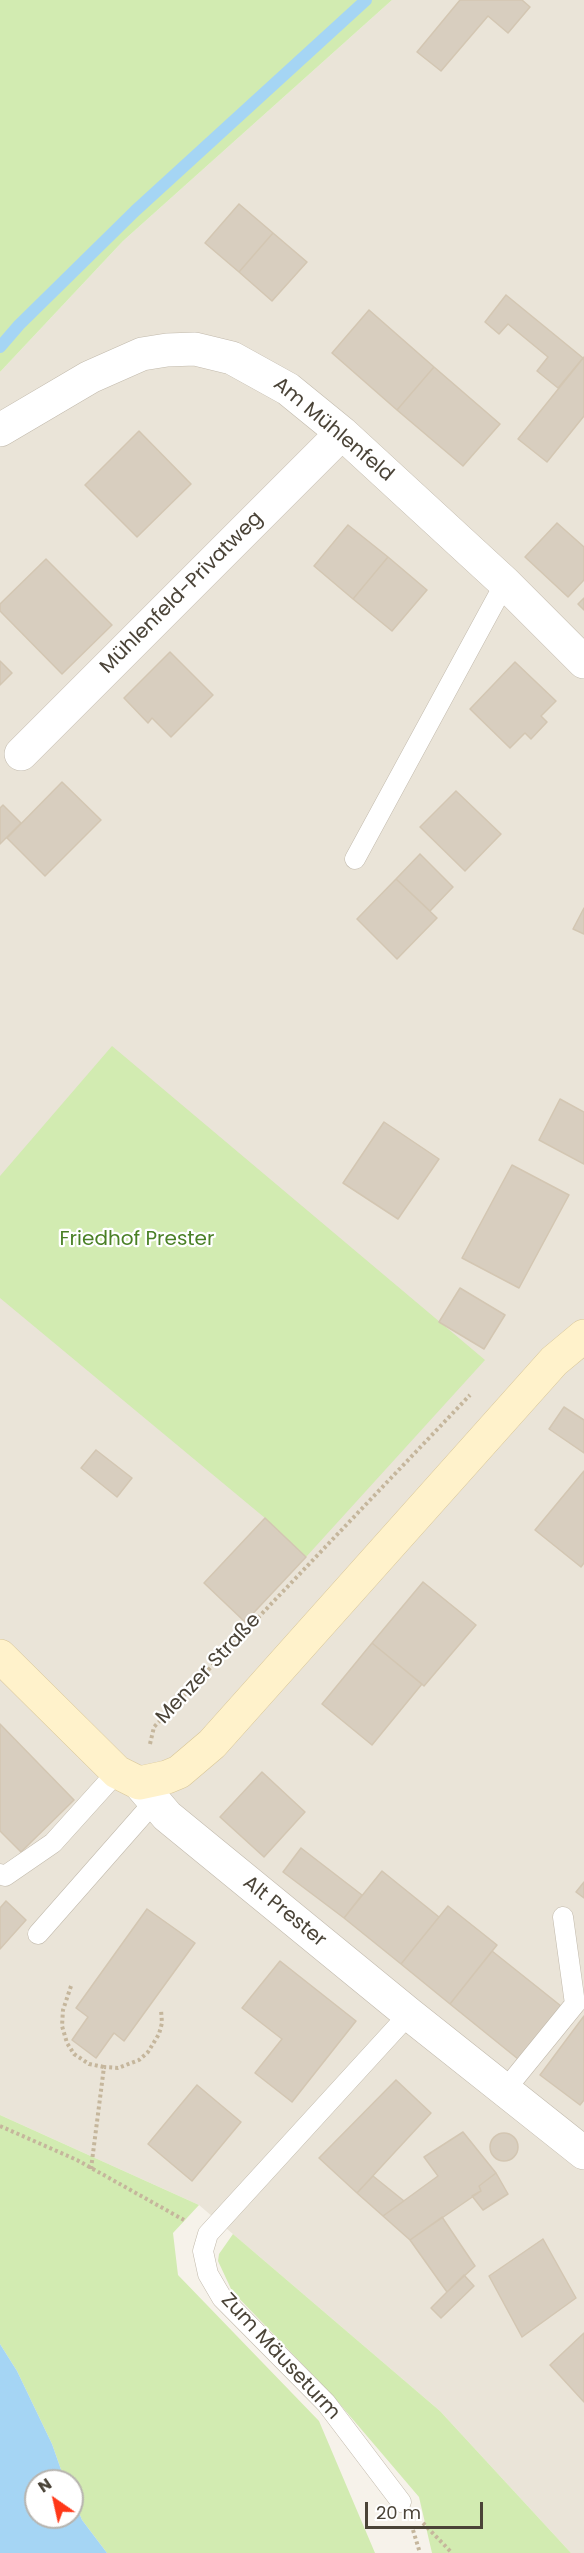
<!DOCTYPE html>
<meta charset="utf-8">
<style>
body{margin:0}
#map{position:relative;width:584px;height:2553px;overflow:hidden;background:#f6f2ea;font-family:Poppins,sans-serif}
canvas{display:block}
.north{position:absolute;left:24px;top:2469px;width:60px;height:60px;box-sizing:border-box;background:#fff;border:2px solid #b7b4af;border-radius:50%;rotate:326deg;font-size:16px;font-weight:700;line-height:24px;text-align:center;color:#4a4337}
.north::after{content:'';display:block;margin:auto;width:21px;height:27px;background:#ff3818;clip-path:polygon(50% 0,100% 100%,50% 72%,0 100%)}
.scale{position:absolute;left:365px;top:2502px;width:118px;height:27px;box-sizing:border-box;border:3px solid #4a4337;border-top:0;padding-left:8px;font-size:18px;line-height:21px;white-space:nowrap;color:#4a4337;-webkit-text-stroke:4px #fff;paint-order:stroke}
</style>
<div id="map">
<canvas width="584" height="2553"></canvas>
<div class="north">N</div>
<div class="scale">20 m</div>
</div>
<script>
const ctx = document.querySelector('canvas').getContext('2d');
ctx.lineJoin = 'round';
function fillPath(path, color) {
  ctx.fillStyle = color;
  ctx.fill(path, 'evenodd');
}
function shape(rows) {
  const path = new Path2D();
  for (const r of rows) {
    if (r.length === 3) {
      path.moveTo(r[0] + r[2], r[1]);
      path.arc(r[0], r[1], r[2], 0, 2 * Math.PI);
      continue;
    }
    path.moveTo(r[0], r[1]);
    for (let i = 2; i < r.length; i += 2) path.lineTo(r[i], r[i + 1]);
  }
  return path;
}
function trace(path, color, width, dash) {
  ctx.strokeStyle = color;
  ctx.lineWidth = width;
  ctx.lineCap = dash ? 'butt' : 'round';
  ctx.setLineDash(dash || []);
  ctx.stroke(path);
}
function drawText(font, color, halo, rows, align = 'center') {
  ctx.font = font + ' Poppins,sans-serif';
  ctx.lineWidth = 4.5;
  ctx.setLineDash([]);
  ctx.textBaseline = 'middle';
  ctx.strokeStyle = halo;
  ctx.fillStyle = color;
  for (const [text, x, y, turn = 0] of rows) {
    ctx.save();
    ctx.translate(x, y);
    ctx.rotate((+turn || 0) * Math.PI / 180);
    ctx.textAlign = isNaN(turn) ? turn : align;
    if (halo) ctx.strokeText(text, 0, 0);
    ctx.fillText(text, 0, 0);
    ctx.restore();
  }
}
const residential = shape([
 [392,0,584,0,584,2553,571,2553,440,2411,199,2205,0,2115,0,372,123,241]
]);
const green = shape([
 [0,0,392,0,123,241,0,372],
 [112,1046,485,1360,306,1557,265,1518,0,1298,0,1176],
 [0,2115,199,2205,173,2233,178,2275,319,2421,375,2553,107,2553,82,2520,72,2496,72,2481,65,2481,52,2444,17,2371,0,2344],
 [233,2234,440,2411,571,2553,432,2553,419,2497,332,2395,232,2291,218,2261,219,2254]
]);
const water = shape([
 [0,2344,17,2371,52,2444,65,2481,36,2481,36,2517,72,2517,72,2496,82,2520,107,2553,0,2553]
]);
const stream = shape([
 [0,347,19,325,135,211,366,0]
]);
const building = shape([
 [460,0,522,0,530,7,508,33,488,16,441,71,417,52,460,0],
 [239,204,273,233,239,272,205,243,239,204],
 [273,233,307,262,272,301,239,272,273,233],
 [506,295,583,358,558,388,537,371,548,357,508,324,499,334,485,322,506,295],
 [369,310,434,367,397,410,332,353,369,310],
 [584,357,584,416,547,462,518,439,584,357],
 [434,367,500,424,463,466,397,410,434,367],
 [139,431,191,484,137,537,85,485,139,431],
 [557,523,584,547,584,580,568,597,525,557,557,523],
 [348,525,388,557,353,599,314,566,348,525],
 [388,557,427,590,392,631,353,599,388,557],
 [46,559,112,625,62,674,0,611,0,604,46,559],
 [584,598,584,610,578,604,584,598],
 [170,652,213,695,171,737,152,718,148,723,124,698,170,652],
 [0,661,12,673,0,685,0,661],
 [515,662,556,701,541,716,547,722,531,739,525,733,510,748,470,709,515,662],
 [62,782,101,820,45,876,7,838,62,782],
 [456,791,501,834,465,871,420,827,456,791],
 [3,805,21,823,0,844,0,808,3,805],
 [420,854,453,887,430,911,396,879,420,854],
 [396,879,437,918,397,959,357,919,396,879],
 [584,908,584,934,573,929,584,908],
 [560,1099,584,1112,584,1164,539,1140,560,1099],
 [384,1122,439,1159,398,1219,343,1183,384,1122],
 [512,1165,569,1195,519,1288,462,1258,512,1165],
 [460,1288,505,1315,484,1349,439,1322,460,1288],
 [564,1407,584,1420,584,1453,549,1429,564,1407],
 [96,1450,132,1478,117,1497,81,1468,96,1450],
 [584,1471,584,1563,581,1567,535,1530,584,1471],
 [265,1518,306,1557,245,1622,204,1583,265,1518],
 [423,1582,476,1625,424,1686,372,1643,423,1582],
 [372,1643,422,1684,372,1745,322,1704,372,1643],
 [0,1724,74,1800,21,1852,0,1831,0,1724],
 [262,1772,305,1812,264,1857,220,1817,262,1772],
 [301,1848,362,1895,344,1918,283,1872,301,1848],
 [382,1871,439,1917,401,1964,344,1918,382,1871],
 [584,1882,584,1898,576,1892,584,1882],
 [6,1901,26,1920,0,1949,0,1908,6,1901],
 [448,1906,497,1945,450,2004,401,1964,448,1906],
 [147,1909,195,1943,124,2041,114,2033,96,2058,72,2040,88,2017,76,2008,147,1909],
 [492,1951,561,2006,518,2059,450,2004,492,1951],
 [280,1961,356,2021,292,2102,255,2073,282,2039,242,2008,280,1961],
 [584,2016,584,2100,580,2105,540,2075,584,2016],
 [396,2080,431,2113,357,2193,319,2158,396,2080],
 [197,2085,241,2122,192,2181,148,2144,197,2085],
 [463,2132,496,2173,479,2186,481,2191,410,2240,383,2216,438,2176,424,2157,463,2132],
 [504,2147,14],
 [496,2173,508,2194,483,2210,472,2196,481,2191,479,2186,496,2173],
 [373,2176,404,2201,383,2216,357,2193,373,2176],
 [442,2217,475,2266,447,2292,410,2240,442,2217],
 [543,2239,576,2298,522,2337,489,2276,543,2239],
 [464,2275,474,2286,441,2318,431,2308,464,2275],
 [584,2333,584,2402,550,2365,584,2333]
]);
const path = shape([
 [150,1744,154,1727,470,1395],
 [71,1986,63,2010,62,2026,67,2043,74,2054,89,2064,104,2067],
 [0,2126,77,2160,184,2220],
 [91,2169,104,2067,118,2068,139,2060,148,2052,159,2034,162,2023,161,2010],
 [423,2523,452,2553],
 [413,2530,420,2553]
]);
const service = shape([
 [355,859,505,583],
 [0,1874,5,1876,53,1843,117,1772],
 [38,1934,154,1802],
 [505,2090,575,2004,563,1917],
 [401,2502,326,2403,222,2298,208,2274,203,2251,208,2234,409,2014]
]);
const minor = shape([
 [0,430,90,377,142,354,167,350,195,349,232,358,288,389,342,433,505,583,584,662],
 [21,754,342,433],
 [139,1783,167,1816,409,2014,584,2153]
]);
const secondary = shape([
 [0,1656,117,1772,139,1783,167,1777,179,1772,212,1744,554,1361,584,1336]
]);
const streetNames = [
 ["Am Mühlenfeld",333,430,40],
 ["Mühlenfeld-Privatweg",182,593,-45],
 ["Menzer Straße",209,1669,-47],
 ["Alt Prester",284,1912,39],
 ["Zum Mäuseturm",280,2357,47]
];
const parkNames = [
 ["Friedhof Prester",137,1240]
];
fillPath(residential, '#eae4d8');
fillPath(green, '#d2ebb1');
fillPath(water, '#a5d5f4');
trace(stream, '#a5d5f4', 12);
fillPath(building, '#d8cebf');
trace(building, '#d3c6b2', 1.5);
trace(service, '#c2baac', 21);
trace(minor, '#c2baac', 34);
trace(secondary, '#d8c698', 34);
trace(path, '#c5b69c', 4, [3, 3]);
trace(service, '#fff', 20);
trace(minor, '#fff', 33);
trace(secondary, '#fff2cb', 33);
drawText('20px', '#4a4337', '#fff', streetNames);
drawText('20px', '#4a8026', '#fff', parkNames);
</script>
